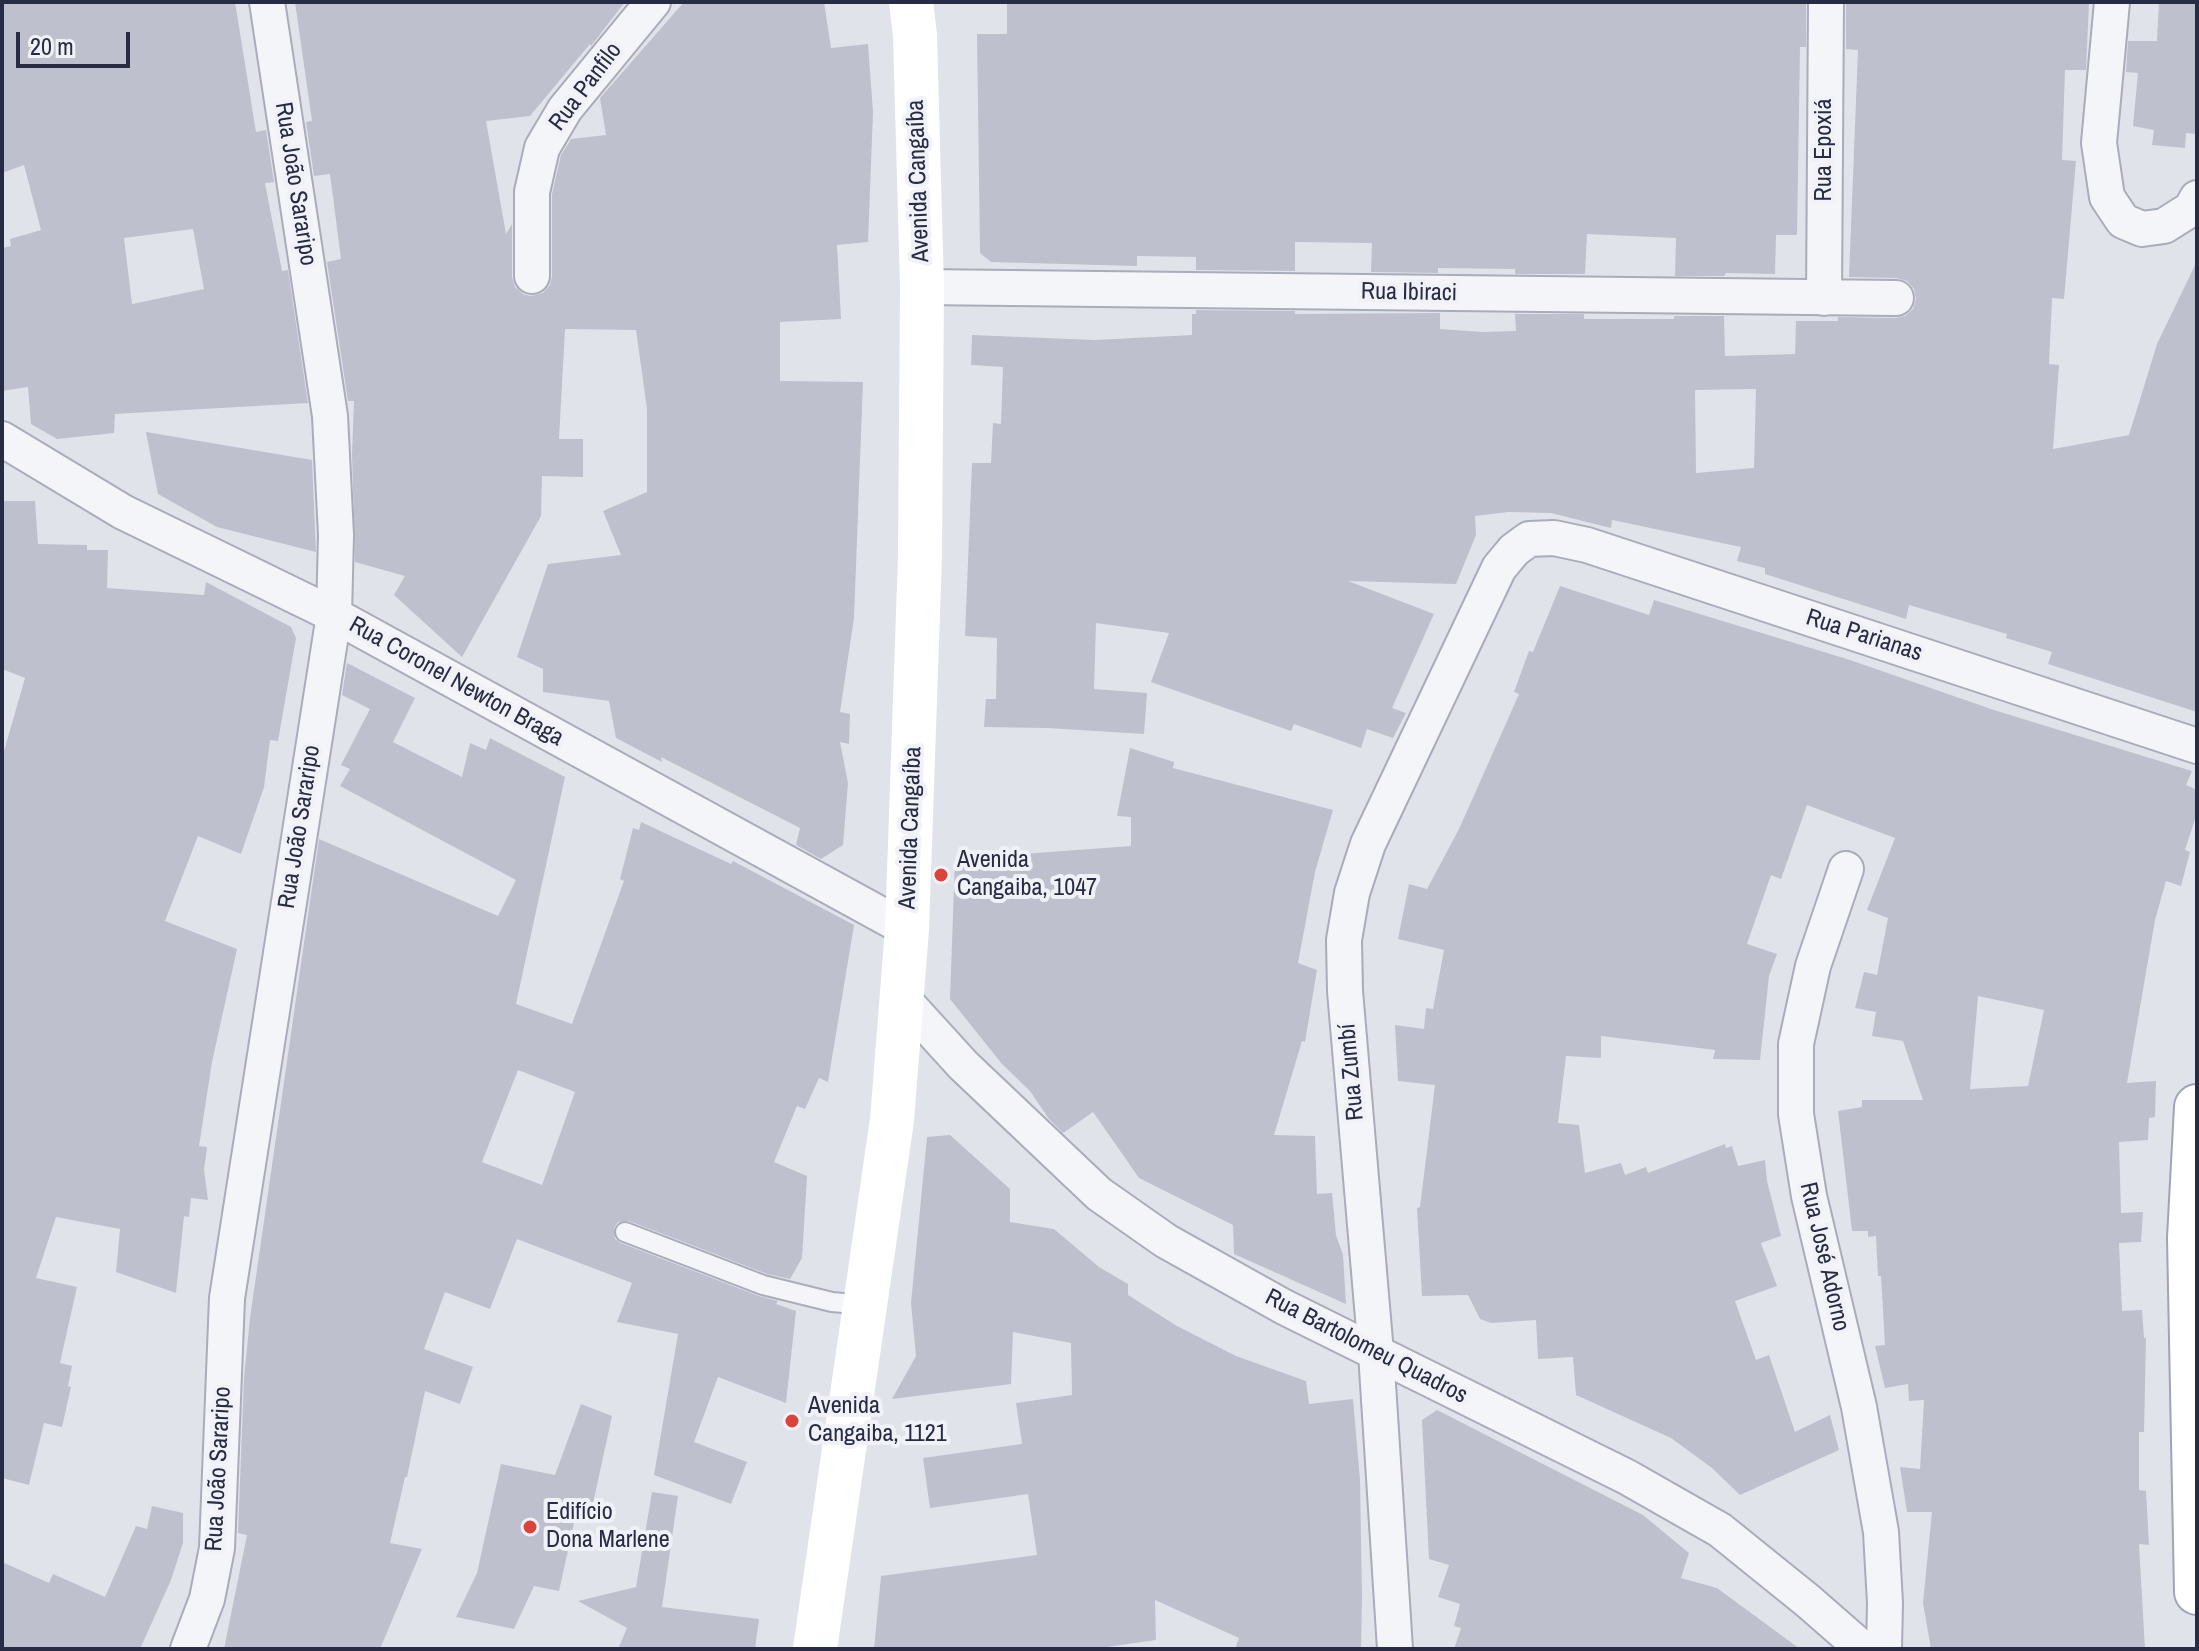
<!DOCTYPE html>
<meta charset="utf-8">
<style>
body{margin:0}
#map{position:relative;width:2199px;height:1651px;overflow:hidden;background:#e1e3eb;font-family:"Archivo Narrow",sans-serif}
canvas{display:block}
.frame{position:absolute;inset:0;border:4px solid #272c44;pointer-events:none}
.scale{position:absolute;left:16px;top:32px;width:114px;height:36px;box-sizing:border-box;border:4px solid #272c44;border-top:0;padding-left:10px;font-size:24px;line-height:28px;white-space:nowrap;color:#272c44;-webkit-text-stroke:6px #f1f2f8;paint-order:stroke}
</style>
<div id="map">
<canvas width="2199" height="1651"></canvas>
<div class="frame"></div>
<div class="scale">20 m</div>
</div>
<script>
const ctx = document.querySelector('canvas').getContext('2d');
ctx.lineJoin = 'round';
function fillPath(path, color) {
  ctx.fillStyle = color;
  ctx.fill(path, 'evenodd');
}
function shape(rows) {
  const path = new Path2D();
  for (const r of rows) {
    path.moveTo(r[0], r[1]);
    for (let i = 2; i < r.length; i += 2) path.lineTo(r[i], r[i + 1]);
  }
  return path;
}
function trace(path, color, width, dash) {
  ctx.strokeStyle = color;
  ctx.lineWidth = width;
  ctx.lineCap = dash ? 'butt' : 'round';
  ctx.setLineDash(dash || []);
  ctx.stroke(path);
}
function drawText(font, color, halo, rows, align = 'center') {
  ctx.font = font + ' "Archivo Narrow",sans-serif';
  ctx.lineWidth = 8;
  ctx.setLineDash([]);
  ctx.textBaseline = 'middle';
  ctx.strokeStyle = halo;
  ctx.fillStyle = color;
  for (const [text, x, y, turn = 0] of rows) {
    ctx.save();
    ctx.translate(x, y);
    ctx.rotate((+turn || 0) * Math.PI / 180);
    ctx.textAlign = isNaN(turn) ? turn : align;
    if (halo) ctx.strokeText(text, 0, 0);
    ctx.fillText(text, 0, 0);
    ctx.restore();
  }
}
const building = shape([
 [2,2,235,2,256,132,266,130,274,182,265,183,282,271,288,270,308,403,115,414,114,433,57,439,31,424,28,387,2,391,2,248,11,246,10,239,41,230,24,165,2,173],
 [193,229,204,289,132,304,124,238],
 [295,2,625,2,591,46,590,44,530,116,486,121,506,234,512,224,512,277,515,287,523,294,531,296,543,293,550,285,552,277,552,194,561,155,571,139,606,135,600,98,684,2,824,2,831,48,868,44,873,112,868,242,837,245,841,319,780,322,780,381,863,382,854,618,840,712,850,714,849,744,840,742,848,783,843,845,821,859,796,845,800,828,661,757,662,762,616,738,609,701,543,692,543,669,517,657,548,564,621,555,603,511,647,492,647,409,636,330,565,329,559,439,583,439,583,477,542,476,541,516,462,657,394,595,405,576,355,562,352,454,354,401,348,401,327,262,341,259,330,174,314,176,306,122,312,121],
 [1007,2,1806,2,1806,47,1800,47,1797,235,1776,235,1775,274,1726,273,1724,276,1675,276,1676,238,1587,234,1585,274,1515,274,1515,269,1438,268,1438,273,1371,272,1372,243,1295,242,1295,271,1196,270,1196,257,1137,256,1137,266,991,262,980,253,977,34,1007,34],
 [1846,2,2089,2,2086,70,2065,70,2062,160,2076,161,2064,299,2052,298,2049,364,2059,365,2053,449,2129,435,2157,344,2197,261,2197,712,2048,664,2052,652,2006,638,2007,634,1909,605,1906,619,1765,574,1765,568,1737,561,1741,547,1612,520,1611,528,1551,513,1508,512,1475,516,1476,535,1456,584,1348,581,1434,614,1392,708,1406,713,1393,738,1367,729,1361,748,1294,724,1291,731,1151,682,1169,633,1096,623,1094,689,1147,693,1144,734,1047,728,984,727,986,699,996,699,997,638,965,636,972,463,991,463,993,423,1001,424,1003,367,971,365,972,335,1095,340,1192,335,1192,314,1196,314,1196,310,1295,311,1295,314,1440,313,1440,329,1483,332,1516,331,1515,314,1584,314,1584,319,1674,319,1674,316,1724,316,1725,356,1795,354,1796,321,1838,321,1838,317,1896,318,1905,316,1913,309,1916,299,1914,289,1907,281,1896,278,1849,277,1858,50,1846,49],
 [1756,389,1754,468,1696,473,1695,390],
 [2159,2,2197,2,2197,134,2186,133,2185,148,2152,145,2154,130,2133,126,2138,73,2126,72,2128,41,2157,41],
 [146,432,312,460,316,552,217,527,158,494],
 [2,501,35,501,38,544,87,545,87,550,108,550,107,588,204,595,206,582,291,627,296,638,278,741,270,740,264,787,241,854,198,836,165,921,237,949,212,1062,199,1146,207,1147,204,1170,208,1200,191,1198,189,1217,184,1216,176,1293,116,1272,120,1229,56,1217,36,1278,77,1287,60,1363,72,1366,68,1386,71,1387,62,1427,44,1423,29,1485,2,1478,2,758,25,678,2,669],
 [1560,586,1649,615,1654,600,1850,660,1994,710,2192,771,2186,785,2197,790,2197,813,2185,850,2190,852,2181,886,2166,881,2155,920,2127,1083,2156,1081,2155,1117,2149,1118,2148,1140,2119,1142,2121,1213,2143,1212,2141,1242,2119,1243,2122,1311,2142,1310,2144,1338,2146,1338,2144,1432,2139,1432,2139,1490,2146,1491,2149,1545,2139,1544,2145,1649,1931,1649,1923,1603,1932,1512,1907,1512,1900,1467,1920,1469,1924,1400,1909,1401,1908,1384,1885,1388,1875,1346,1885,1345,1881,1276,1878,1276,1876,1236,1868,1237,1868,1231,1852,1231,1838,1111,1862,1107,1862,1100,1923,1100,1903,1041,1872,1036,1876,1012,1855,1008,1864,972,1877,975,1888,918,1867,910,1895,838,1807,805,1781,879,1771,875,1747,944,1777,954,1769,976,1760,1060,1713,1059,1715,1050,1601,1036,1601,1058,1566,1056,1558,1123,1579,1125,1585,1173,1621,1163,1625,1175,1646,1167,1648,1173,1725,1144,1726,1148,1732,1146,1738,1166,1765,1160,1767,1181,1781,1236,1761,1243,1777,1286,1735,1301,1756,1360,1769,1355,1795,1432,1830,1415,1839,1450,1740,1495,1712,1468,1671,1438,1576,1395,1573,1357,1538,1359,1536,1320,1491,1323,1480,1319,1468,1295,1422,1296,1417,1208,1420,1207,1435,1085,1398,1081,1395,1025,1424,1029,1426,1008,1433,1009,1444,950,1398,939,1409,884,1427,889,1459,829,1519,694,1514,692,1529,651,1533,652],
 [1978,996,2044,1010,2028,1086,1970,1089],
 [347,663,415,698,393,742,462,777,470,743,486,750,490,738,565,777,516,1004,572,1024,624,881,620,879,633,828,639,830,641,822,731,864,733,861,854,925,828,1082,819,1078,805,1109,797,1106,774,1162,807,1176,802,1258,790,1279,767,1274,629,1221,618,1222,614,1228,615,1239,621,1243,759,1296,778,1301,776,1304,796,1311,786,1403,718,1377,694,1442,747,1462,731,1504,654,1475,678,1334,617,1322,632,1283,517,1239,490,1309,445,1292,424,1349,473,1367,460,1404,425,1391,407,1477,405,1477,390,1543,422,1549,380,1649,224,1649,247,1535,238,1533,244,1378,250,1318,319,839,498,916,516,880,340,786,350,769,341,765,370,709,342,695],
 [518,1070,575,1092,542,1185,482,1162],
 [1130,748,1174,762,1173,768,1333,810,1315,872,1298,963,1317,970,1305,1042,1302,1041,1274,1135,1315,1136,1317,1194,1332,1193,1336,1235,1343,1255,1346,1304,1234,1254,1233,1225,1139,1178,1093,1112,1063,1133,1049,1119,1030,1091,1002,1064,950,999,955,859,1131,846,1131,817,1117,816],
 [950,1135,1010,1189,1010,1222,1054,1229,1099,1267,1128,1284,1128,1295,1177,1326,1236,1356,1306,1381,1309,1404,1353,1399,1360,1480,1362,1598,1361,1649,1235,1649,1239,1638,1155,1600,1156,1640,1093,1649,874,1649,881,1576,1037,1555,1028,1494,930,1508,923,1458,1022,1444,1016,1403,1072,1395,1071,1343,1013,1332,1011,1384,892,1399,916,1356,911,1303,927,1137],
 [581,1404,612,1416,592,1508,578,1505,559,1591,534,1586,514,1629,456,1617,477,1573,501,1464,555,1475],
 [1437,1410,1643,1515,1689,1553,1681,1578,1717,1588,1800,1649,1454,1649,1461,1628,1454,1626,1460,1604,1438,1597,1449,1565,1429,1559,1422,1420],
 [652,1492,678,1496,662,1607,759,1619,755,1649,618,1649,627,1628,578,1601,636,1587],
 [152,1506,183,1513,183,1543,171,1580,140,1649,2,1649,2,1562,49,1583,53,1574,105,1597,136,1526,147,1529]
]);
const lane = shape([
 [625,1232,763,1285,832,1302,866,1305]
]);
const street = shape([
 [2112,2,2099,143,2107,197,2123,221,2142,229,2164,226,2191,209,2197,198],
 [532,276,532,192,542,148,565,109,653,2],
 [922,287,1896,298],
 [1824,298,1826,2],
 [2,439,123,512,334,615,907,929],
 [1846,869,1813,966,1796,1044,1796,1114,1809,1196,1859,1407,1881,1532,1885,1603,1884,1649],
 [902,998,963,1065,1099,1194,1166,1241,1284,1307,1627,1477,1720,1530,1808,1601,1863,1649],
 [188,1649,207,1599,217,1548,227,1298,334,615,336,535,330,416,267,2],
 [1395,1649,1376,1353,1345,991,1344,940,1352,893,1368,844,1499,568,1514,550,1529,539,1554,538,1587,545,2197,746]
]);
const secondary = shape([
 [815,1649,892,1120,907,929,920,556,922,287,915,35,911,2]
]);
const primary = shape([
 [2197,1107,2190,1238,2197,1592]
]);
const markers = [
 [941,875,8,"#db443b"],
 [792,1421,8,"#db443b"],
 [530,1527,8,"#db443b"]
];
const streetNames = [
 ["Rua Panfilo",586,87,-53],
 ["Rua Epoxiá",1825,150,-90],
 ["Avenida Cangaíba",919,181,-92],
 ["Rua João Sararipo",295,184,81],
 ["Rua Ibiraci",1409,293,1],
 ["Rua Parianas",1864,636,18],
 ["Rua Coronel Newton Braga",456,682,29],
 ["Rua João Sararipo",300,827,-81],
 ["Avenida Cangaíba",911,828,-88],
 ["Rua Zumbí",1352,1072,-95],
 ["Rua José Adorno",1824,1257,77],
 ["Rua Bartolomeu Quadros",1366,1347,27],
 ["Rua João Sararipo",219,1469,-87]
];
const poiNames = [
 ["Avenida",957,861],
 ["Cangaiba, 1047",957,889],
 ["Avenida",808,1407],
 ["Cangaiba, 1121",808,1435],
 ["Edifício",546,1513],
 ["Dona Marlene",546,1541]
];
fillPath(building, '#bec0ce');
trace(lane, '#a9acb9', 22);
trace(street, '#a9acb9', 38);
trace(primary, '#9fa4b8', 48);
trace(lane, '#f4f5f9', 18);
trace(street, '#f4f5f9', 34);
trace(secondary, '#fff', 44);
trace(primary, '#fff', 44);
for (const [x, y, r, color] of markers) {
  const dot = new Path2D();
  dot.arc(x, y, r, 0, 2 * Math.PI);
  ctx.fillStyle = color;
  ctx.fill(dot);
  trace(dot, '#f1f2f8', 3);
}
drawText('24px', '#272c44', '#f1f2f8', streetNames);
drawText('24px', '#272c44', '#f1f2f8', poiNames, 'left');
</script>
